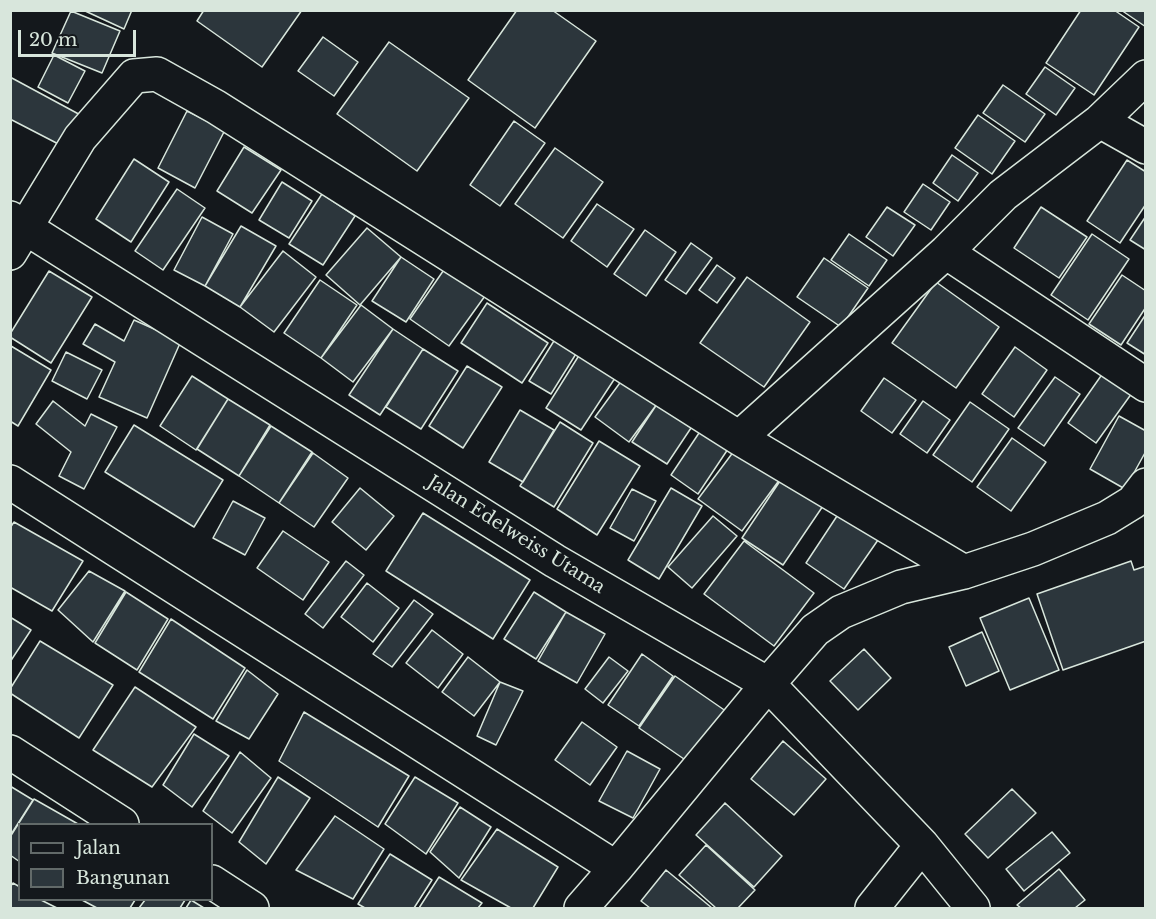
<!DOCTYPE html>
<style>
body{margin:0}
#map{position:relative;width:1156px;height:919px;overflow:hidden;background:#14181c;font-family:"Libre Baskerville",serif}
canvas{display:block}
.frame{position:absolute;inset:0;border:12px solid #d8e6dc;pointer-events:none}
.legend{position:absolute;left:18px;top:823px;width:195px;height:78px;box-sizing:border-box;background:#14181c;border:2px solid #626a69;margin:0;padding:8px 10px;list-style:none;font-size:18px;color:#d8e6dc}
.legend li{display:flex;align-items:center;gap:12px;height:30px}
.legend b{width:30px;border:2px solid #626a69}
.scale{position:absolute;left:18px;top:30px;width:118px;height:27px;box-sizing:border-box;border:3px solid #d8e6dc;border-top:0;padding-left:8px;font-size:18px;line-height:21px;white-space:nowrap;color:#d8e6dc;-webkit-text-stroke:4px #14181c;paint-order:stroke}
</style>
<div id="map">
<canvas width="1156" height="919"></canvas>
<div class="frame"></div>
<ul class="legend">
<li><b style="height:8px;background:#14181c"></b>Jalan</li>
<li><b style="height:16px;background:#2c363c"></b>Bangunan</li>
</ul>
<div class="scale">20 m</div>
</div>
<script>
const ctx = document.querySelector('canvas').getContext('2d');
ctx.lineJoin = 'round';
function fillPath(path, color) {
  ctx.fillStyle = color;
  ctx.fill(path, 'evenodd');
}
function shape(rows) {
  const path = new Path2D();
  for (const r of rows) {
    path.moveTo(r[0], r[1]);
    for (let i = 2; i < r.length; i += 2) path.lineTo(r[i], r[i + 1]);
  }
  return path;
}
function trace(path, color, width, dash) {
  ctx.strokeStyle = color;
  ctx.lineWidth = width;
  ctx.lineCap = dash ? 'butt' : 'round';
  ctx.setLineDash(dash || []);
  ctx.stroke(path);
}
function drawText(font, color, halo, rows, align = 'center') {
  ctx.font = font + ' "Libre Baskerville",serif';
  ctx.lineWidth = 4.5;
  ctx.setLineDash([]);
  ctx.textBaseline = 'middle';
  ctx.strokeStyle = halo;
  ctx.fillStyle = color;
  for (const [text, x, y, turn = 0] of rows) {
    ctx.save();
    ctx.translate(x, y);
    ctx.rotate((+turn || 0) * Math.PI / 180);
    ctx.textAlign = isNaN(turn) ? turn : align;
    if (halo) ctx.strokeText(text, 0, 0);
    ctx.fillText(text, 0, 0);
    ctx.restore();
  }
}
const building = shape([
 [83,10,132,10,124,29,83,10],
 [204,10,302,10,262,67,197,21,204,10],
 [517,10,552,10,596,41,535,128,468,80,517,10],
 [1081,10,1114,10,1139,27,1094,95,1046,63,1081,10],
 [1121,10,1146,10,1146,27,1121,10],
 [71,11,120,31,102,73,52,53,71,11],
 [323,37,358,62,334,96,298,71,323,37],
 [389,42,469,98,417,171,337,114,389,42],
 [54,55,85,71,68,103,38,87,54,55],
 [1045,67,1075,88,1056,115,1026,94,1045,67],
 [10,77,86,118,70,150,10,119,10,77],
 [1003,85,1045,114,1025,142,983,113,1003,85],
 [187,111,225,130,195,188,158,168,187,111],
 [978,115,1015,141,992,174,955,148,978,115],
 [514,121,545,143,500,206,470,185,514,121],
 [244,147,281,170,252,213,217,191,244,147],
 [555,148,603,182,563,238,515,204,555,148],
 [952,155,978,173,958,201,933,183,952,155],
 [134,159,169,182,131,242,96,219,134,159],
 [1127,160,1146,172,1146,204,1120,243,1087,221,1127,160],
 [282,182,312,201,289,238,259,220,282,182],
 [923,184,950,202,931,230,904,212,923,184],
 [177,189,205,208,163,270,135,251,177,189],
 [322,194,355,216,323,265,289,244,322,194],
 [597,204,634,229,607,267,571,241,597,204],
 [887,207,915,225,893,256,866,237,887,207],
 [1041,207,1087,237,1059,278,1014,248,1041,207],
 [1146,216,1146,250,1130,240,1146,216],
 [202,217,233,234,205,286,174,270,202,217],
 [241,226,276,246,240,307,205,286,241,226],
 [367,228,401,257,360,305,326,275,367,228],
 [645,230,676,252,646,296,614,274,645,230],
 [849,234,887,260,869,286,831,260,849,234],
 [1092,234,1129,259,1088,320,1051,295,1092,234],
 [691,243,712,258,686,294,665,280,691,243],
 [283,251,316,277,274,332,240,307,283,251],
 [401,257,434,279,406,322,372,301,401,257],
 [824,258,868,288,841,327,797,297,824,258],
 [450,261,490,289,449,346,410,319,450,261],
 [717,265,735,278,717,303,699,290,717,265],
 [49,271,92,297,51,363,10,337,10,334,49,271],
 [1122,275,1146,291,1146,307,1121,345,1089,324,1122,275],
 [747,277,810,322,764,387,700,343,747,277],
 [320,280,357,305,321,358,284,333,320,280],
 [936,282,999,327,956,388,892,343,936,282],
 [487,303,548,343,522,383,461,343,487,303],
 [361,305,393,329,353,382,321,358,361,305],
 [1146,314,1146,355,1127,343,1146,314],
 [134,320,181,341,147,418,99,397,115,362,83,344,95,324,124,341,134,320],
 [393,329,423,349,380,415,349,395,393,329],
 [557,336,579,349,551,394,529,381,557,336],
 [11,346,51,370,18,426,10,421,11,346],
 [1015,347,1047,370,1014,417,982,394,1015,347],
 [423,349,458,371,421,429,386,407,423,349],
 [583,349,619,372,581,430,546,408,583,349],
 [66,352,102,370,87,399,52,381,66,352],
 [467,366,502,387,463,448,429,426,467,366],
 [1103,373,1132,393,1096,443,1068,423,1103,373],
 [192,376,228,399,196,450,160,426,192,376],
 [1055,377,1080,394,1044,446,1018,428,1055,377],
 [884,378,916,400,892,433,861,411,884,378],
 [622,380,657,404,629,442,595,417,622,380],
 [228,399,270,425,239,476,197,449,228,399],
 [53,401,85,426,91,414,117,427,84,489,59,476,71,452,36,424,53,401],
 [923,401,950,420,927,453,900,434,923,401],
 [970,402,1009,429,972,482,933,455,970,402],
 [657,404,691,428,667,464,632,442,657,404],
 [520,410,554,430,523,482,489,462,520,410],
 [1119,416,1146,431,1146,451,1125,489,1090,469,1119,416],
 [560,422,593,443,554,507,520,486,560,422],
 [134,425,223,480,194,527,105,472,134,425],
 [271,426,312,452,279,503,239,476,271,426],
 [703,427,730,446,698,494,671,475,703,427],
 [1012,438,1046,462,1011,511,977,487,1012,438],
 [599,441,640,466,597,535,557,509,599,441],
 [740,443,783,475,742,531,698,499,740,443],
 [313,453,348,478,314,527,279,503,313,453],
 [784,475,825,503,783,565,742,538,784,475],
 [360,488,394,516,366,550,332,522,360,488],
 [671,488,702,506,659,579,628,560,671,488],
 [632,489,656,501,634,541,610,528,632,489],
 [233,501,265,518,245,555,213,538,233,501],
 [423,513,530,580,493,639,386,571,423,513],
 [839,513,878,540,844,589,806,563,839,513],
 [713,516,737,536,692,588,668,567,713,516],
 [14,522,83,561,52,611,10,587,10,528,14,522],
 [283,531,329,562,303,600,257,568,283,531],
 [744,541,814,593,774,646,704,594,744,541],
 [346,561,364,575,323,628,305,614,346,561],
 [1131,561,1134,570,1146,566,1146,641,1063,670,1037,594,1131,561],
 [89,571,125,591,93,642,58,610,89,571],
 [367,583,399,608,373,642,341,617,367,583],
 [126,592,168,619,137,670,95,643,126,592],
 [534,592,566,612,536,659,504,639,534,592],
 [1029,598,1059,670,1010,690,980,618,1029,598],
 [414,600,433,614,392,667,373,654,414,600],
 [566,612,605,634,577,683,538,661,566,612],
 [10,617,31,630,10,662,10,617],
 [171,619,245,668,213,719,139,672,171,619],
 [432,630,463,654,438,688,406,663,432,630],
 [982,632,999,671,966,686,949,647,982,632],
 [40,641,113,685,79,738,10,693,10,689,40,641],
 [864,649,891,678,858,710,830,681,864,649],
 [642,654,673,676,639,726,608,705,642,654],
 [468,657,500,682,474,716,442,692,468,657],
 [609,657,628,671,603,703,585,689,609,657],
 [247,670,278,694,249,739,216,721,247,670],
 [675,676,733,716,697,768,639,728,675,676],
 [500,682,523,691,496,745,477,736,500,682],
 [135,687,196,727,152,787,93,750,135,687],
 [304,712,409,776,378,827,279,761,304,712],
 [582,722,617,747,590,785,555,760,582,722],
 [194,734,229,756,192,807,163,785,194,734],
 [783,741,826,779,794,815,751,779,783,741],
 [627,751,660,769,633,818,599,801,627,751],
 [240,752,271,778,232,833,203,811,240,752],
 [278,777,310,798,266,864,239,842,278,777],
 [415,777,458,803,426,854,385,824,415,777],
 [10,786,33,800,10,836,10,786],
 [1012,789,1036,813,988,858,965,834,1012,789],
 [34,799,78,824,20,824,20,862,10,855,10,837,34,799],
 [725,803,782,856,754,887,696,835,725,803],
 [460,807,491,827,459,878,430,852,460,807],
 [335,816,384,849,353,899,296,870,335,816],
 [497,829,558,867,533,908,511,908,461,880,497,829],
 [1052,832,1070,853,1024,891,1006,869,1052,832],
 [706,845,755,890,738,908,716,908,679,875,706,845],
 [390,854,432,880,414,908,365,908,358,904,390,854],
 [1059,869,1085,900,1075,908,1021,908,1017,905,1059,869],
 [666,870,712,908,650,908,641,901,666,870],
 [439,877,482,903,478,908,419,908,439,877],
 [13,883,20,887,20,900,41,900,57,908,10,908,10,887,13,883],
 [82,900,135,900,130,908,97,908,82,900],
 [145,900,185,900,180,908,139,908,145,900],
 [191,900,204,908,186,908,191,900]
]);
const street = shape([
 [1100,121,1146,77],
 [10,218,555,561,768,684,922,845,973,908],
 [946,252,1146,385],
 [10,253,80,138,134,76,157,74,216,107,739,438,964,572],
 [739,438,946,252,1003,195,1100,121,1146,147],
 [10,482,616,868,581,908],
 [10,752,122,824],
 [616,868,768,684,815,630,841,612,901,587,964,572,1033,549,1107,518,1133,502,1146,485],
 [212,882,252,908],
 [872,908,922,845]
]);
const streetNames = [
 ["Jalan Edelweiss Utama",516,535,32]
];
fillPath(building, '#2c363c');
trace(building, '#d8e6dc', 1.5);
trace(street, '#d8e6dc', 36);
trace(street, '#14181c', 33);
drawText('18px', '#d8e6dc', '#14181c', streetNames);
</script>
